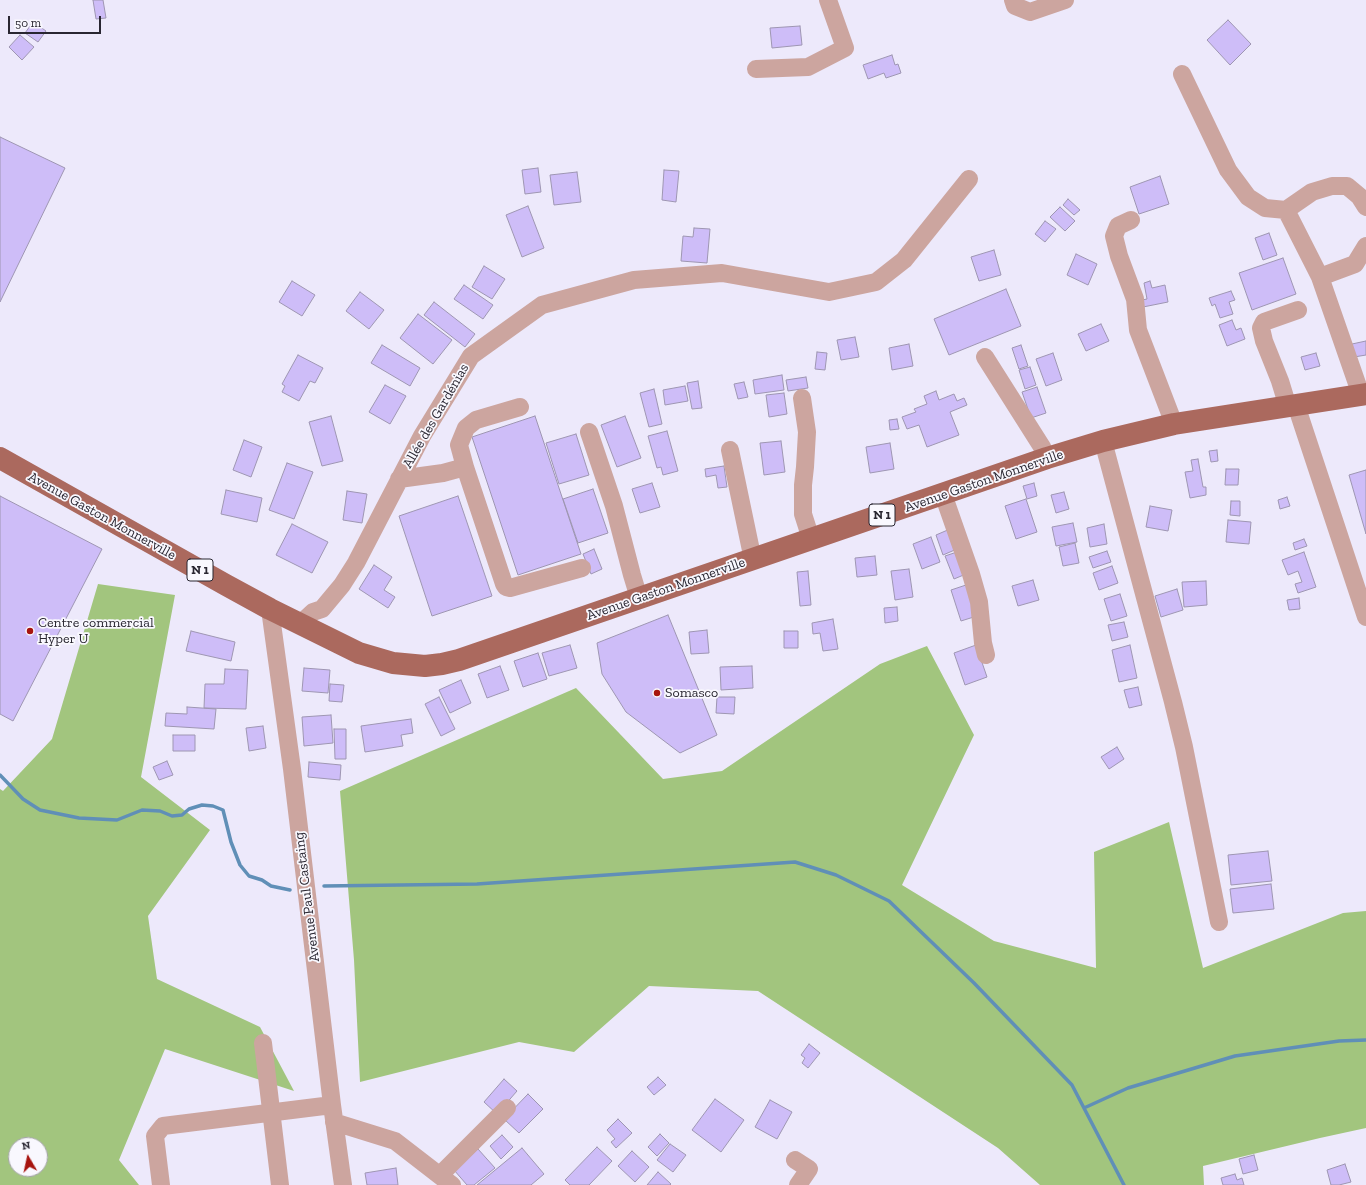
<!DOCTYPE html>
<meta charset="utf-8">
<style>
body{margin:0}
#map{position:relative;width:1366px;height:1185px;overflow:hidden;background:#ede9fb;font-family:"Zilla Slab",serif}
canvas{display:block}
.north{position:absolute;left:8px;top:1137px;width:40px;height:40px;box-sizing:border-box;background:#f9f8fe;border:1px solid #a6a4ac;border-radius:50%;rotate:351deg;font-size:11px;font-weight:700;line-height:16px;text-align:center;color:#292631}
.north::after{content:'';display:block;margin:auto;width:14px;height:18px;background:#a7140f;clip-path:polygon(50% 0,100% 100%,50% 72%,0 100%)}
.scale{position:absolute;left:8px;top:16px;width:93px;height:18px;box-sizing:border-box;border:2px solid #292631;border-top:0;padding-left:5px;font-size:12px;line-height:14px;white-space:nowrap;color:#292631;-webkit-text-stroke:3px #f9f8fe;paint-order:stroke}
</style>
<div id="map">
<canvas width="1366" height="1185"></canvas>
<div class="north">N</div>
<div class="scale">50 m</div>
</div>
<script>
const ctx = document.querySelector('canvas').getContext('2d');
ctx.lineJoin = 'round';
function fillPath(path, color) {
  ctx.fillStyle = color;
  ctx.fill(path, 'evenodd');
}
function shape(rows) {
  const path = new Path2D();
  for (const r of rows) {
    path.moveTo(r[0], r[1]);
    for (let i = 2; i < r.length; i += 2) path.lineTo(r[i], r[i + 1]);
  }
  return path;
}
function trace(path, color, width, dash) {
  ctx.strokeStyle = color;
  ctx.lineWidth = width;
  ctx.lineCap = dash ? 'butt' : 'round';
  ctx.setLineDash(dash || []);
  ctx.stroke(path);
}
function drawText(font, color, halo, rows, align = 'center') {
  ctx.font = font + ' "Zilla Slab",serif';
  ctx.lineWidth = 3.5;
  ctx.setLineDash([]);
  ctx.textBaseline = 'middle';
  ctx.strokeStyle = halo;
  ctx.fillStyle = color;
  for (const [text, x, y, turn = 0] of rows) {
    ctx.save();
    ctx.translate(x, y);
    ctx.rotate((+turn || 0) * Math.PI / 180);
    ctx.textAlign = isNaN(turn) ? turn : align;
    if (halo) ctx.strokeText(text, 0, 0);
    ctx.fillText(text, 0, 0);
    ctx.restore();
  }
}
const forest = shape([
 [98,584,175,595,141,777,210,830,148,916,157,979,260,1027,294,1091,165,1049,119,1160,139,1185,0,1185,0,789,3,791,52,739],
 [16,1145,40,1145,40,1169,16,1169],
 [927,646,974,735,902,885,994,941,1096,968,1094,852,1169,822,1203,968,1343,913,1366,911,1366,1128,1320,1138,1203,1166,1204,1185,1040,1185,998,1148,758,991,649,986,574,1052,519,1042,360,1082,354,960,340,791,576,688,663,779,722,771,880,664]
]);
const stream = shape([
 [0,775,23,799,40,810,79,818,117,820,142,810,160,811,172,816,182,815,189,809,202,805,213,806,223,810,231,842,240,865,249,876,262,880,271,886,290,890],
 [324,886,477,884,795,862,836,875,889,901,974,983,1072,1085,1124,1185],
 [1084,1108,1128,1088,1235,1056,1339,1041,1366,1040]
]);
const building = shape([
 [93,0,103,0,106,18,96,19,93,0],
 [1228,20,1251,44,1230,65,1207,40,1228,20],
 [33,22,46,31,38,42,25,33,33,22],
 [800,26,802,45,772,48,770,28,800,26],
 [20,35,34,47,22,60,9,47,20,35],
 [892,55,895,65,898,64,901,73,886,78,884,73,868,79,863,65,892,55],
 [0,137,65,168,0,302,0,137],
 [538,168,541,192,525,194,522,170,538,168],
 [664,170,679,171,676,202,662,200,664,170],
 [577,172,581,202,554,205,550,175,577,172],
 [1160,176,1169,204,1139,214,1130,187,1160,176],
 [1068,199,1080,210,1074,215,1063,205,1068,199],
 [528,206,544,248,522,257,506,215,528,206],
 [1060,207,1075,221,1065,231,1050,217,1060,207],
 [1045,221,1056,229,1045,242,1035,234,1045,221],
 [694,228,710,229,707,263,681,261,683,236,693,237,694,228],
 [1269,233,1277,255,1263,260,1255,238,1269,233],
 [994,250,1001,275,979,281,971,257,994,250],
 [1076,254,1097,264,1088,285,1067,275,1076,254],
 [1283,258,1296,294,1252,310,1239,273,1283,258],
 [484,266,505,279,492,299,472,287,484,266],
 [292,281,315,295,302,316,279,302,292,281],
 [1150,281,1152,288,1165,285,1168,302,1143,307,1142,300,1147,299,1144,283,1150,281],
 [464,285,493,305,483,319,454,299,464,285],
 [1006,289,1021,326,949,355,934,319,1006,289],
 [1231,291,1235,300,1229,302,1233,314,1220,318,1215,304,1212,306,1209,298,1231,291],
 [360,292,384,310,369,329,346,311,360,292],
 [434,302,475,334,465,347,424,315,434,302],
 [418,314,452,340,433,364,400,338,418,314],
 [1232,320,1236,330,1241,328,1245,339,1227,346,1219,325,1232,320],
 [1101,324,1109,341,1086,351,1078,334,1101,324],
 [855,337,859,357,841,360,837,340,855,337],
 [1366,341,1366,355,1354,357,1352,344,1366,341],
 [909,344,913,366,892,370,889,348,909,344],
 [382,345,420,368,410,386,371,363,382,345],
 [1021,345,1028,366,1019,369,1012,348,1021,345],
 [817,352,827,353,825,370,815,369,817,352],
 [1053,353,1062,380,1046,386,1036,359,1053,353],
 [1316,353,1320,366,1305,370,1301,357,1316,353],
 [298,355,323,368,315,383,310,381,299,401,282,392,285,386,282,384,298,355],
 [1030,367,1036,385,1025,389,1019,370,1030,367],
 [782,375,784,390,755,394,753,380,782,375],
 [806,377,808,388,788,391,786,380,806,377],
 [698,381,702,408,692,409,687,383,698,381],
 [744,382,748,397,738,399,734,384,744,382],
 [385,385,406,396,390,424,369,412,385,385],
 [685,386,688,401,665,405,663,390,685,386],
 [1037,387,1046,413,1031,418,1022,392,1037,387],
 [654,389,662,424,649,427,640,393,654,389],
 [936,391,939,400,954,394,957,401,964,398,967,405,950,412,959,435,927,447,919,425,907,429,902,417,916,412,914,409,927,404,924,396,936,391],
 [784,393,787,414,769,417,766,395,784,393],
 [331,416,343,461,322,466,309,422,331,416],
 [535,416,581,554,518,575,472,437,535,416],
 [625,416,641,458,617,467,601,425,625,416],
 [897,419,899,429,890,430,889,420,897,419],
 [667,431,678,471,663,475,661,467,657,468,648,436,667,431],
 [576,434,589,475,559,484,546,443,576,434],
 [244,440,262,447,251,477,233,470,244,440],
 [781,441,785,472,764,475,760,443,781,441],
 [890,443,894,469,870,473,866,447,890,443],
 [1217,450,1218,461,1211,462,1209,451,1217,450],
 [1198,459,1203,487,1206,487,1206,495,1190,498,1185,472,1193,471,1191,460,1198,459],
 [287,463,313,472,294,519,269,510,287,463],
 [724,466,727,487,718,488,716,475,706,477,705,469,724,466],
 [1226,469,1239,469,1238,485,1225,485,1226,469],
 [1366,470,1366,534,1349,475,1366,470],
 [652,483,660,507,640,513,632,489,652,483],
 [1034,483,1037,496,1027,499,1023,486,1034,483],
 [593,489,608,533,578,543,563,499,593,489],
 [226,490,262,498,257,522,221,514,226,490],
 [347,491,367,494,362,523,343,520,347,491],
 [1064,492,1069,509,1056,513,1051,495,1064,492],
 [0,496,102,549,13,721,0,714,0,496],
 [458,496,492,596,432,616,399,516,458,496],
 [1287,497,1290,506,1280,509,1278,500,1287,497],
 [1026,499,1037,532,1016,539,1005,506,1026,499],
 [1231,501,1240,501,1240,516,1230,515,1231,501],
 [1150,506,1172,510,1168,531,1146,527,1150,506],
 [1228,520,1251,522,1249,544,1226,542,1228,520],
 [1073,523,1077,542,1056,546,1052,527,1073,523],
 [292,524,328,542,312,573,276,555,292,524],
 [1104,524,1107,544,1090,547,1087,528,1104,524],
 [950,529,957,549,943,555,936,535,950,529],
 [931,537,940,562,922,569,913,544,931,537],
 [1304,539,1307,546,1295,550,1293,543,1304,539],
 [1075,543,1079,563,1063,566,1059,547,1075,543],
 [594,549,602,569,591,574,583,554,594,549],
 [1107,551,1111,562,1093,568,1089,557,1107,551],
 [957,552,966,574,954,579,945,556,957,552],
 [1304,552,1316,587,1298,593,1295,584,1302,582,1298,571,1288,575,1282,560,1304,552],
 [875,556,877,575,857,577,855,558,875,556],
 [374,565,392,577,384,590,395,597,388,608,359,589,374,565],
 [1112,566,1118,583,1099,590,1093,573,1112,566],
 [909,569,913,597,895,600,891,571,909,569],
 [808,571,811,605,800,606,797,572,808,571],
 [1033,580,1039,600,1018,606,1012,586,1033,580],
 [1206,581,1207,605,1184,607,1182,582,1206,581],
 [969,584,980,615,961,621,951,590,969,584],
 [1177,589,1183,610,1161,617,1155,596,1177,589],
 [1120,594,1127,616,1111,621,1104,599,1120,594],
 [1299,598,1300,609,1289,610,1287,600,1299,598],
 [897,607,898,621,885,623,884,608,897,607],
 [668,615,717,735,680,753,626,712,602,674,597,643,668,615],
 [833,619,838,649,823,651,820,633,813,634,812,623,833,619],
 [1124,622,1128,637,1112,641,1108,625,1124,622],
 [707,630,709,653,691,654,689,632,707,630],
 [191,631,235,642,231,661,186,651,191,631],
 [784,631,798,631,798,648,784,648,784,631],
 [570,645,577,668,549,676,542,653,570,645],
 [976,645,987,677,965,685,954,653,976,645],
 [1130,645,1137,678,1119,682,1112,650,1130,645],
 [538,653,547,679,523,687,514,661,538,653],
 [500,666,509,690,487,698,478,674,500,666],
 [752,666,753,688,721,690,720,667,752,666],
 [304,668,330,670,328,693,302,691,304,668],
 [225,669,248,670,246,709,204,708,205,684,224,684,225,669],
 [461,680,471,703,450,713,439,690,461,680],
 [330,684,344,685,342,702,329,701,330,684],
 [1138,687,1142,705,1129,708,1124,690,1138,687],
 [439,697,455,729,441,736,425,704,439,697],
 [717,697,735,697,734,714,716,713,717,697],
 [187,707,216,709,214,729,165,726,166,713,187,714,187,707],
 [331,715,333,743,304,746,302,717,331,715],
 [411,719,413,733,401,735,403,746,365,752,361,726,411,719],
 [263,726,266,748,249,751,246,728,263,726],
 [334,729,346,729,346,759,335,759,334,729],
 [173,735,195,735,195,751,173,751,173,735],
 [1117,747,1124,759,1109,769,1101,757,1117,747],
 [167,761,173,775,159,780,153,767,167,761],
 [309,762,341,765,340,780,308,777,309,762],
 [1268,851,1272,881,1231,885,1228,855,1268,851],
 [1271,884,1274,909,1233,913,1230,889,1271,884],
 [809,1044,820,1053,808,1068,802,1063,805,1058,801,1055,809,1044],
 [658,1077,666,1085,654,1095,647,1087,658,1077],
 [504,1079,517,1091,497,1114,484,1102,504,1079],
 [528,1094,543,1109,519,1133,504,1119,528,1094],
 [715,1099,744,1120,721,1152,692,1130,715,1099],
 [770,1100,792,1112,777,1139,755,1127,770,1100],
 [618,1119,632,1133,616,1148,611,1142,615,1139,607,1130,618,1119],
 [660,1134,669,1143,657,1156,648,1147,660,1134],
 [502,1135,513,1147,501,1159,490,1146,502,1135],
 [670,1144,686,1155,673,1172,657,1160,670,1144],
 [597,1147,612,1161,589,1185,570,1185,565,1180,597,1147],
 [522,1148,544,1174,531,1185,477,1185,522,1148],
 [478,1149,495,1168,474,1185,467,1185,454,1170,478,1149],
 [632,1151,649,1167,635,1182,618,1166,632,1151],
 [1254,1155,1258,1170,1243,1174,1239,1159,1254,1155],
 [1345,1164,1351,1182,1339,1185,1331,1185,1327,1170,1345,1164],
 [396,1168,398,1185,367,1185,365,1173,396,1168],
 [658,1172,671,1184,670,1185,647,1185,658,1172],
 [1235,1174,1237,1180,1242,1178,1244,1185,1223,1185,1221,1178,1235,1174]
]);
const minor = shape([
 [1013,0,1015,6,1030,12,1065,0],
 [756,69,808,67,845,48,828,0],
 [1182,74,1228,170,1248,197,1265,208,1286,210,1320,277,1361,395],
 [1286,210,1312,192,1332,186,1347,186,1359,196,1366,207],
 [1131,220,1118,226,1114,236,1119,256,1135,299,1138,330,1174,424],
 [1320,277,1355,264,1366,246],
 [985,357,1042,447,1047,458],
 [802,398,807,432,805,467,803,485,803,514,811,539],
 [1296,405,1366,617],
 [1288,407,1280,381,1264,341,1261,328,1264,322,1298,310],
 [589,432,614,506,632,575,639,598],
 [1103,441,1173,702,1184,747,1219,922],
 [730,450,753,560],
 [465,467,459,445,466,428,476,420,520,407],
 [399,479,443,473,465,467,504,584,506,587,510,588,582,568],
 [943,494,971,574,979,602,983,643,986,655],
 [270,609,292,769,332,1105,343,1185],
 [300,624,313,612,322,609,342,585,356,563,422,436,471,356,542,305,634,280,722,273,829,292,876,282,904,260,969,179],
 [263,1043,280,1185],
 [334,1122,395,1141,452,1185],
 [795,1160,809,1169,798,1185],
 [440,1175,507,1108],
 [161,1185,155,1136,163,1126,332,1105]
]);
const major = shape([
 [0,458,226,585,270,609,359,653,393,663,425,666,442,664,459,660,1047,458,1103,441,1174,424,1366,394]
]);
const markers = [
 [30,631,4,"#a7140f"],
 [657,693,4,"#a7140f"]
];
const shields = [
 [882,515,26],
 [200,570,26]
];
const shieldNames = [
 ["N 1",882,515],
 ["N 1",200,570]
];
const streetNames = [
 ["Allée des Gardénias",436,416,-60],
 ["Avenue Gaston Monnerville",984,481,-19],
 ["Avenue Gaston Monnerville",102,516,29],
 ["Avenue Gaston Monnerville",666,589,-19],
 ["Avenue Paul Castaing",307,897,-97]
];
const poiNames = [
 ["Centre commercial",38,623],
 ["Hyper U",38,639],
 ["Somasco",665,693]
];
fillPath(forest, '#a2c57e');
trace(stream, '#608fb7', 3.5);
fillPath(building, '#cebdf8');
trace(building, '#9e96b2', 1);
trace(minor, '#cca59f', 18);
trace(major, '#ab695e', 22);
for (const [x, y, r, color] of markers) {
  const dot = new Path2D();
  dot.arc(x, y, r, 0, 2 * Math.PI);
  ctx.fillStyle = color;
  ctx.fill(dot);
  trace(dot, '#f9f8fe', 1.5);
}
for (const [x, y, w] of shields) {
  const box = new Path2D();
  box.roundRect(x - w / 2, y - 11, w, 22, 3);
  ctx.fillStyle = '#f9f8fe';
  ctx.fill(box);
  trace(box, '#292631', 1);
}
drawText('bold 13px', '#292631', null, shieldNames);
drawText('14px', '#292631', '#f9f8fe', streetNames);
drawText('14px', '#292631', '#f9f8fe', poiNames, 'left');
</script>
